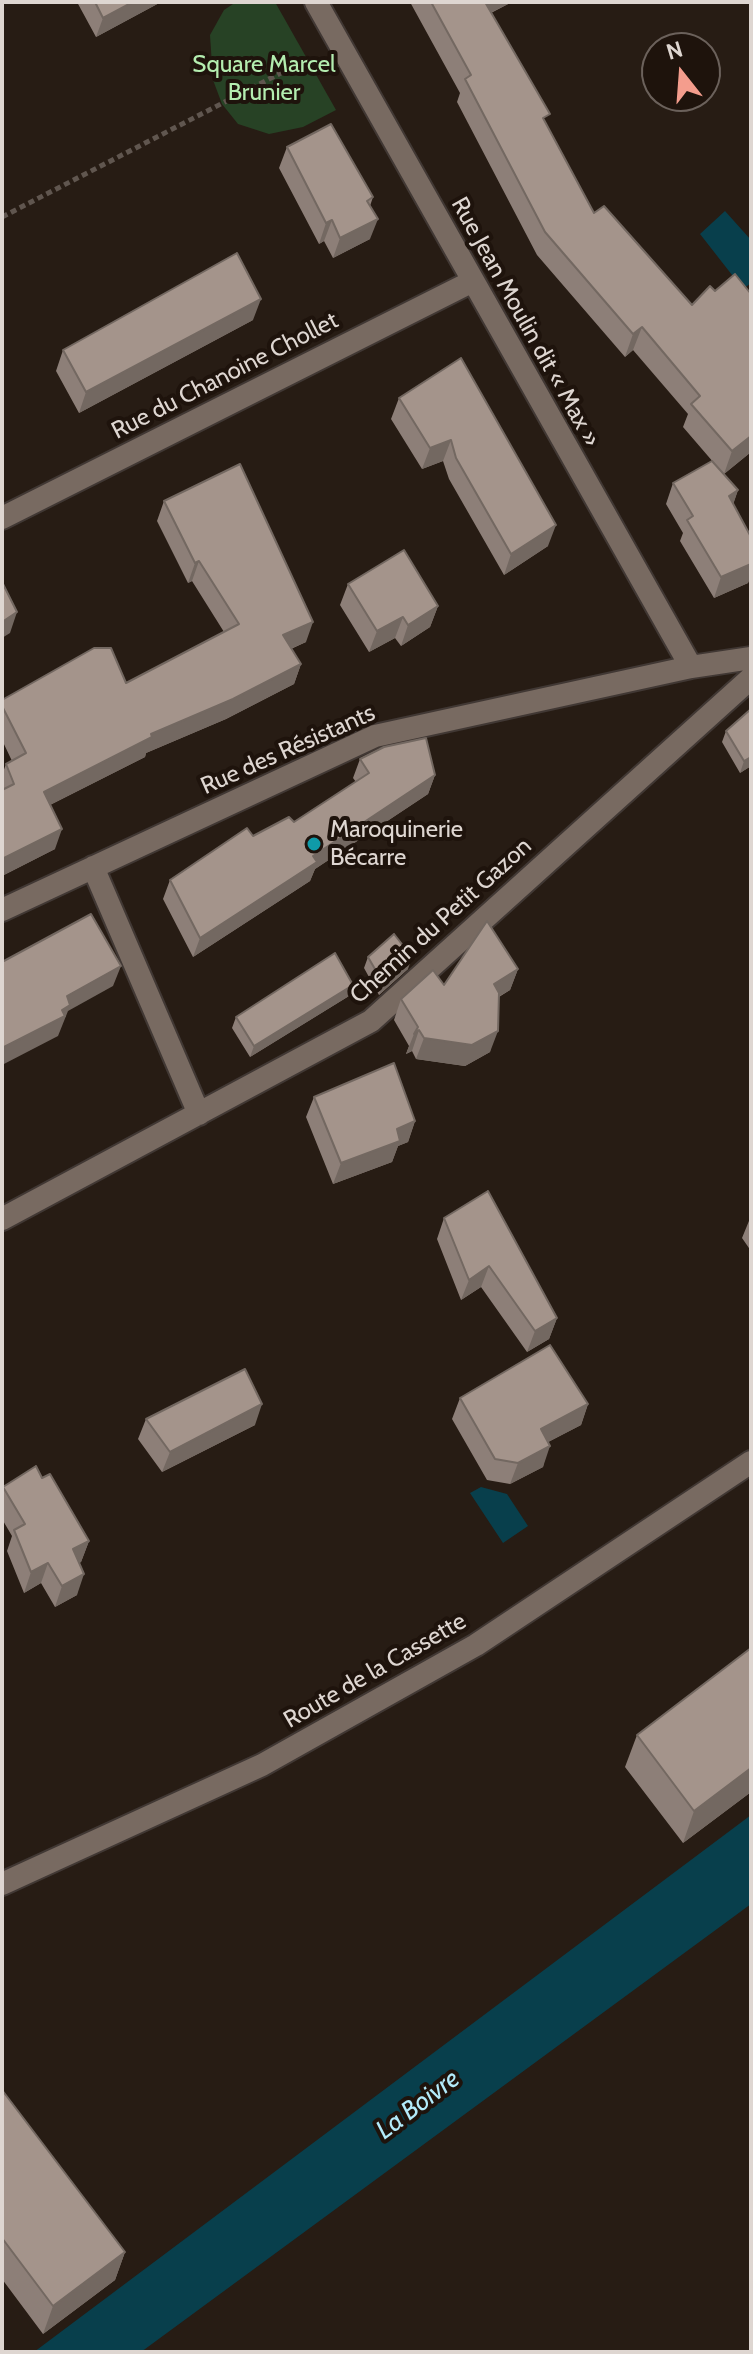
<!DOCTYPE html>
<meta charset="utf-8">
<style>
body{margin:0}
#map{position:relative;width:753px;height:2354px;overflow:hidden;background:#271c14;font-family:Cabin,sans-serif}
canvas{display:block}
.frame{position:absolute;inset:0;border:4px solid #ded6d1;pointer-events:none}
.north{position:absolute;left:641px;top:32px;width:80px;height:80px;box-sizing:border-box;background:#1e130c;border:2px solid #6b615b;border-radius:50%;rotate:343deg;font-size:22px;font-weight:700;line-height:32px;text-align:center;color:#ded6d1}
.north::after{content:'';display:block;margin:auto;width:28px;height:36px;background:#f49d8d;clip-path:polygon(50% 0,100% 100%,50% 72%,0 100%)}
</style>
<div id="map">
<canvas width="753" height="2354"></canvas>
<div class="frame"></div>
<div class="north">N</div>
</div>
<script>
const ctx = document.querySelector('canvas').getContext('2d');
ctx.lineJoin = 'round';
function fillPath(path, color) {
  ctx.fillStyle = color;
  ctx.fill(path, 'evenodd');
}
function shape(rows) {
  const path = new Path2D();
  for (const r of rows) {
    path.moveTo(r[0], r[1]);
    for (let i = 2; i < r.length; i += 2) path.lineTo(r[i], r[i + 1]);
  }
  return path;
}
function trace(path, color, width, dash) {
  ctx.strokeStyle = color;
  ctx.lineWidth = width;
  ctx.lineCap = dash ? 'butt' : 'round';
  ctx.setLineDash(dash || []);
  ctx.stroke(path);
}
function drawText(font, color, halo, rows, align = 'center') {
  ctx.font = font + ' Cabin,sans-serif';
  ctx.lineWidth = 8;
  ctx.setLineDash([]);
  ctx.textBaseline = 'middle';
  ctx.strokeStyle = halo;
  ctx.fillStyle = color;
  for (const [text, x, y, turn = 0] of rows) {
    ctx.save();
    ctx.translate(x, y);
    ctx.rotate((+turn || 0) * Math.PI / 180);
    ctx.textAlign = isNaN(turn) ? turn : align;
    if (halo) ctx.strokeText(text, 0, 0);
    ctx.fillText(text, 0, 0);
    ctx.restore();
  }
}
const green = shape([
 [236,2,275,2,336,110,303,127,269,134,238,124,222,104,213,80,210,35,224,10]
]);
const water = shape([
 [725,211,751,240,751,283,743,289,700,234],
 [481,1487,507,1494,528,1526,503,1543,470,1493],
 [751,1815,751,1904,141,2352,34,2352]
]);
const path = shape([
 [2,217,306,60]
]);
const minor = shape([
 [316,2,691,667],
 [2,518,471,282],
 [93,867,199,1114],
 [2,910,375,736,691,667,751,658],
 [2,1219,371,1021,751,678]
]);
const tertiary = shape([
 [2,1884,262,1765,476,1645,751,1462]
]);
const wall = shape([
 [77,2,161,2,96,37],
 [410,2,512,2,491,13,546,124,594,213,692,305,715,291,751,294,751,452,724,474,738,490,733,504,751,537,751,575,748,583,714,598,680,541,683,533,666,504,673,483,720,470,683,427,688,414,633,350,625,357,537,255,457,102,460,93],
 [287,147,373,197,370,206,370,239,333,258,324,241,319,244,279,168],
 [253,320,79,413,56,371,63,350],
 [461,358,548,546,504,575,449,479,443,461,422,469,391,419,399,398],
 [164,501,306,642,291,649,301,664,294,684,226,719,146,753,145,757,50,805,55,849,2,876,2,775,6,764,12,761,2,740,2,700,126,683,224,632,192,581,188,583,157,521],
 [348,584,438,606,430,627,401,646,395,638,369,652,340,605],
 [751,709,751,766,740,773,722,742,726,731],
 [360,759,435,775,428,794,315,869,310,881,193,957,163,899,170,880,253,836,294,822,356,782,353,778],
 [368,957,408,969,379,995,364,968],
 [518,969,510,990,499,997,490,1052,465,1066,416,1059,412,1051,406,1054,409,1046,394,1020,401,999,444,985],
 [349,996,250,1057,232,1028,236,1017],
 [314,1097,415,1121,408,1142,398,1146,392,1162,333,1184,306,1117],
 [751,1216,751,1251,742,1238],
 [444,1218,557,1318,549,1339,527,1352,481,1287,461,1300,437,1239],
 [460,1398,588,1404,581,1425,548,1442,543,1467,510,1484,487,1480,452,1419],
 [146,1419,255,1425,162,1472,138,1439],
 [3,1487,89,1541,81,1562,79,1563,77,1595,55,1607,41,1583,24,1593,7,1551,12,1536,2,1519],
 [751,1648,751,1792,683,1843,625,1767,637,1735],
 [2,2090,125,2252,115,2280,43,2334,2,2279]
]);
const shadedWall = shape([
 [133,2,161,2,96,37,103,18],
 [481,2,512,2,474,21],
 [378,219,370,239,333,258,340,238],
 [332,220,324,241,319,244,326,223],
 [261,299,253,320,79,413,86,392],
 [642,327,633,350,625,357,633,334],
 [751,436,751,452,724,474,732,451],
 [451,440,443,461,422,469,430,448],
 [738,490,731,511,729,496],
 [556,525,548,546,504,575,511,554],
 [751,554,751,575,748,583,714,598,721,577],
 [199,561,192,581,188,583,195,563],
 [438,606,430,627,401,646,408,625],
 [17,612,10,633,2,638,2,622],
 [403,617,395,638,369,652,377,631],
 [313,622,306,642,276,655,283,635],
 [301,664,294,684,226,719,146,753,145,757,36,812,44,792,151,734],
 [751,757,751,766,740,773,744,761],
 [435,775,428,794,315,869,310,881,193,957,200,938,313,856],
 [62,829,55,849,2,876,2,863,4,858],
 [412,957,408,969,379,995,383,983],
 [121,966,113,986,68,1011,58,1036,2,1065,2,1048,67,996],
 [518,969,510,990,486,1004,494,984],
 [353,985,349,996,250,1057,254,1046],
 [419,1030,412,1051,406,1054,414,1034],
 [498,1031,490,1052,465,1066,416,1059,424,1038],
 [415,1121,408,1142,398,1146,392,1162,333,1184,341,1163,397,1129],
 [489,1266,481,1287,461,1300,469,1280],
 [557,1318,549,1339,527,1352,535,1331],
 [262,1404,255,1425,162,1472,170,1452],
 [588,1404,581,1425,533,1450,541,1429],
 [550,1446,543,1467,510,1484,518,1463],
 [89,1541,81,1562,66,1570,73,1549],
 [48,1563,41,1583,24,1593,31,1572],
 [84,1574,77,1595,55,1607,62,1586],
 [751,1768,751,1792,683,1843,694,1811],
 [125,2252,115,2280,43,2334,53,2306]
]);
const building = shape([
 [95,2,133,2,103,18,95,2],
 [431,2,485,2,550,114,543,118,594,213,604,206,692,305,710,286,715,291,735,274,751,294,751,436,732,451,691,404,700,396,642,327,633,334,545,232,465,79,471,75,431,2],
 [331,124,373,197,367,201,378,219,340,238,332,220,326,223,287,147,331,124],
 [237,253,261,299,86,392,63,350,237,253],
 [461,358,556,525,511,554,456,458,451,440,430,448,399,398,461,358],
 [712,461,738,490,729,496,751,537,751,564,721,577,687,520,693,516,673,483,712,461],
 [240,464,313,622,283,635,301,664,233,699,151,734,152,737,44,792,62,829,4,858,2,856,2,790,14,784,6,764,26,753,2,706,2,700,94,648,111,648,126,683,239,624,199,561,195,563,164,501,240,464],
 [404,550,438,606,408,625,403,617,377,631,348,584,404,550],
 [2,582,17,612,2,622,2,582],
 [751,709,751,757,744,761,726,731,751,709],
 [426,738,435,775,313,856,317,862,200,938,170,880,247,828,253,836,289,817,294,822,369,773,360,759,384,747,426,738],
 [91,914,121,966,67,996,70,1005,62,1010,65,1016,2,1048,2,962,91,914],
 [487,921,518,969,494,984,499,993,498,1031,472,1045,424,1038,419,1030,414,1034,418,1027,401,999,433,970,444,985,487,921],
 [394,934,412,957,383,983,368,957,394,934],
 [335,953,353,985,254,1046,236,1017,335,953],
 [394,1063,415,1121,397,1129,400,1141,341,1163,314,1097,394,1063],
 [488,1191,557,1318,535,1331,489,1266,469,1280,444,1218,488,1191],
 [550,1345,588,1404,541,1429,550,1446,518,1463,495,1459,460,1398,550,1345],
 [245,1369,262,1404,170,1452,146,1419,245,1369],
 [36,1466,42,1478,50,1474,89,1541,73,1549,84,1574,62,1586,48,1563,31,1572,14,1530,25,1524,3,1487,36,1466],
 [751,1648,751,1768,694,1811,637,1735,751,1648],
 [2,2090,125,2252,53,2306,2,2238,2,2090]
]);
const markers = [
 [314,844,8,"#0f9aa8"]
];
const parkNames = [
 ["Square Marcel",264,65],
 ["Brunier",264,93]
];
const streetNames = [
 ["Rue Jean Moulin dit « Max »",525,322,61],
 ["Rue du Chanoine Chollet",225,376,-27],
 ["Rue des Résistants",288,750,-24],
 ["Chemin du Petit Gazon",441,921,-42],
 ["Route de la Cassette",375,1671,-30]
];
const poiNames = [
 ["Maroquinerie",330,830],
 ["Bécarre",330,858]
];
const waterNames = [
 ["La Boivre",418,2105,-37]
];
fillPath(green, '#274225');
fillPath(water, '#083f4c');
trace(minor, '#413834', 26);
trace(tertiary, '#413834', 26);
trace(path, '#60564f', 5, [6, 4]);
trace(minor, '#786a61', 22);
trace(tertiary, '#786a61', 22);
fillPath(wall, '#8d7f78');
fillPath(shadedWall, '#736861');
fillPath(building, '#a4948b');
trace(building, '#736861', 2);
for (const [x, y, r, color] of markers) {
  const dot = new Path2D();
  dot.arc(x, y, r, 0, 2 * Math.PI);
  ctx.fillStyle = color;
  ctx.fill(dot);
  trace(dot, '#1e130c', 3);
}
drawText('24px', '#b4edb0', '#1e130c', parkNames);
drawText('24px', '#ded6d1', '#1e130c', streetNames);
drawText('24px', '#ded6d1', '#1e130c', poiNames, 'left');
drawText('italic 26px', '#b3ebfb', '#1e130c', waterNames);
</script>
